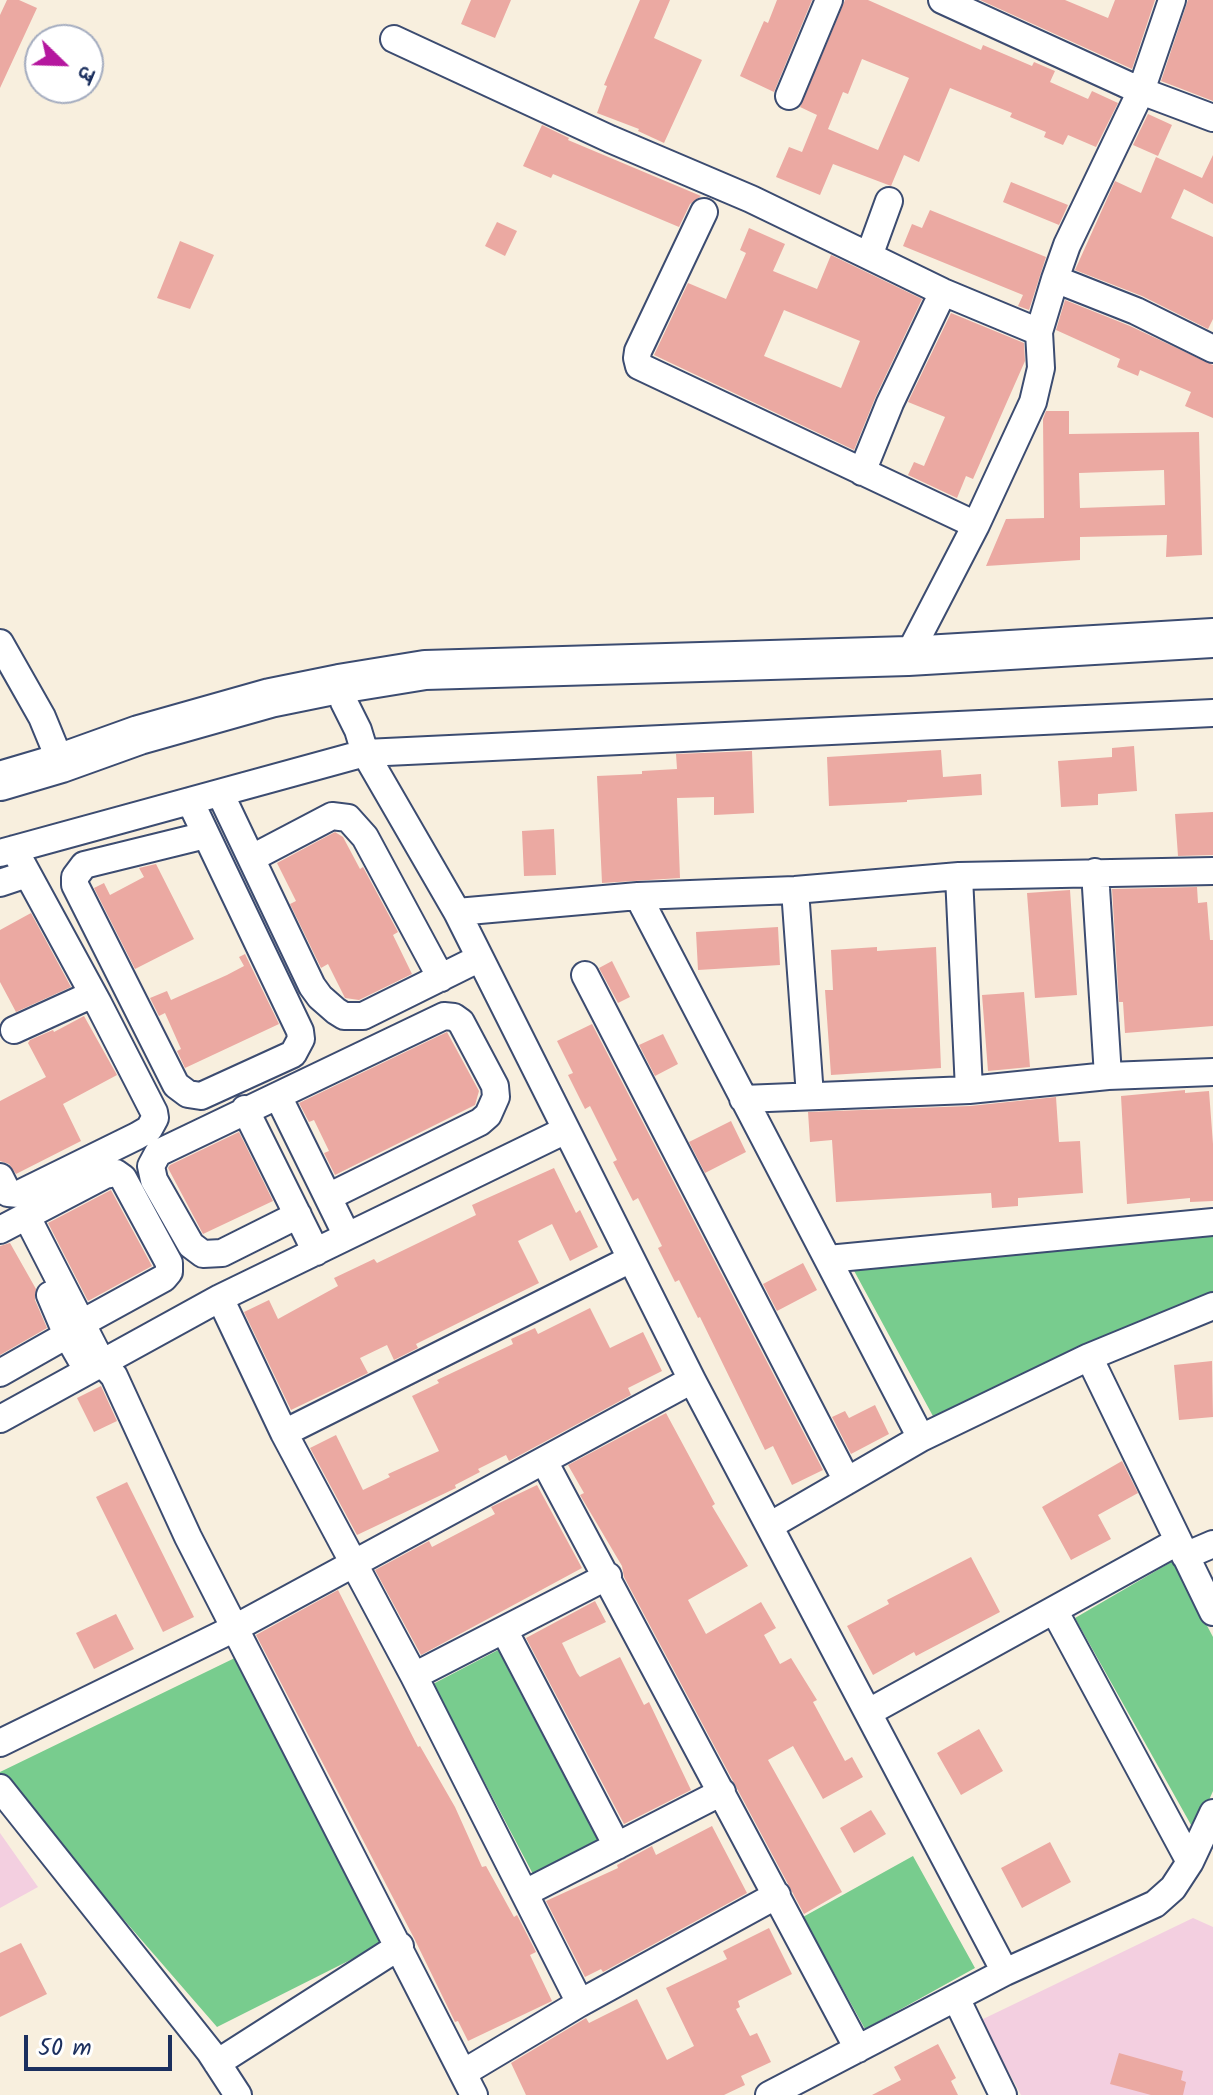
<!DOCTYPE html>
<meta charset="utf-8">
<style>
body{margin:0}
#map{position:relative;width:1213px;height:2095px;overflow:hidden;background:#f8efde;font-family:Kalam,"Playpen Sans Deva",sans-serif}
canvas{display:block}
.north{position:absolute;left:24px;top:24px;width:80px;height:80px;box-sizing:border-box;background:#fff;border:2px solid #a4acbf;border-radius:50%;rotate:113deg;font-size:22px;font-weight:700;line-height:32px;text-align:center;color:#1b2f5e}
.north::after{content:'';display:block;margin:auto;width:28px;height:36px;background:#b5179e;clip-path:polygon(50% 0,100% 100%,50% 72%,0 100%)}
.scale{position:absolute;left:24px;top:2035px;width:148px;height:36px;box-sizing:border-box;border:4px solid #1b2f5e;border-top:0;padding-left:10px;font-size:24px;line-height:28px;white-space:nowrap;color:#1b2f5e;-webkit-text-stroke:6px #fff;paint-order:stroke}
</style>
<div id="map">
<canvas width="1213" height="2095"></canvas>
<div class="north">उ</div>
<div class="scale">50 m</div>
</div>
<script>
const ctx = document.querySelector('canvas').getContext('2d');
ctx.lineJoin = 'round';
function fillPath(path, color) {
  ctx.fillStyle = color;
  ctx.fill(path, 'evenodd');
}
function shape(rows) {
  const path = new Path2D();
  for (const r of rows) {
    path.moveTo(r[0], r[1]);
    for (let i = 2; i < r.length; i += 2) path.lineTo(r[i], r[i + 1]);
  }
  return path;
}
function trace(path, color, width, dash) {
  ctx.strokeStyle = color;
  ctx.lineWidth = width;
  ctx.lineCap = dash ? 'butt' : 'round';
  ctx.setLineDash(dash || []);
  ctx.stroke(path);
}
const built = shape([
 [0,1833,38,1887,0,1908],
 [1193,1918,1213,1927,1213,2095,1021,2095,981,2020]
]);
const green = shape([
 [1213,1236,1213,1298,934,1418,852,1267],
 [1173,1561,1213,1637,1213,1791,1195,1832,1075,1618],
 [498,1650,598,1841,534,1876,433,1684],
 [243,1654,388,1941,217,2027,0,1777,0,1772],
 [913,1856,975,1968,865,2029,803,1917]
]);
const building = shape([
 [7,0,19,0,37,8,0,88,0,15],
 [471,0,511,0,495,38,461,24],
 [640,0,670,0,654,38,702,60,664,143,638,131,639,129,597,113,607,86,604,85],
 [777,0,812,0,774,92,740,76,764,21,768,23],
 [845,0,868,0,981,50,983,45,1032,66,1034,62,1055,71,1050,82,1088,99,1092,91,1118,103,1096,147,1068,135,1063,145,1044,137,1046,132,1010,117,1012,113,950,88,919,162,904,155,891,186,833,164,820,195,776,177,789,147,802,152,817,115,800,107],
 [862,59,909,78,878,150,828,129,843,92,848,94],
 [980,0,1065,0,1108,18,1115,0,1155,0,1132,69],
 [1188,0,1213,0,1213,101,1161,81],
 [1148,114,1172,125,1158,156,1133,145],
 [542,125,569,138,568,140,701,196,690,204,679,227,553,174,551,178,523,166],
 [1213,155,1213,204,1184,189,1171,218,1213,237,1213,319,1208,329,1142,296,1075,270,1115,181,1141,193,1156,157,1202,178],
 [1011,182,1068,205,1059,225,1003,202],
 [930,210,1046,257,1029,310,1018,306,1023,295,903,246,912,224,922,228],
 [497,222,517,231,505,256,485,246],
 [749,228,785,244,773,271,817,289,831,255,922,299,876,396,854,450,654,355,688,283,726,299,746,253,740,250],
 [784,310,860,341,841,388,764,356],
 [180,241,214,255,190,309,157,298],
 [1065,300,1130,326,1213,365,1213,418,1185,406,1191,392,1140,370,1138,376,1117,367,1120,359,1056,330],
 [951,313,1024,343,1025,361,973,479,966,476,957,498,908,475,914,462,924,466,945,417,908,402],
 [1046,411,1069,411,1069,434,1199,432,1202,555,1166,557,1167,535,1080,537,1080,560,986,566,1006,519,1044,518,1043,419],
 [1164,470,1165,505,1080,508,1079,473],
 [1134,746,1137,791,1098,794,1098,805,1061,807,1058,761,1112,757,1112,748],
 [941,750,943,777,981,774,982,795,907,800,907,802,829,806,827,757],
 [752,751,754,813,714,815,714,797,677,798,680,878,602,883,597,776,642,774,642,771,677,769,676,754],
 [1213,812,1213,855,1178,856,1175,814],
 [554,829,556,875,524,876,522,831],
 [335,832,343,837,360,869,363,867,398,932,393,935,412,974,359,1000,345,998,328,964,321,968,290,904,296,901,277,863],
 [156,864,194,939,135,969,94,888,104,883,110,895,144,877,139,868],
 [1197,887,1198,903,1207,902,1210,940,1213,940,1213,1026,1125,1033,1123,1002,1119,1002,1112,889],
 [1070,890,1077,995,1035,998,1027,893],
 [31,913,71,987,16,1012,0,982,0,930],
 [778,927,780,965,698,970,696,932],
 [877,947,877,951,936,947,941,1068,831,1075,825,990,833,990,831,950],
 [245,954,279,1024,185,1068,177,1051,181,1049,165,1013,159,1016,150,998,167,991,171,1000,227,975,244,966,239,957],
 [612,961,630,997,618,1003,599,968],
 [1024,992,1030,1067,988,1071,982,995],
 [84,1016,117,1075,63,1104,81,1141,16,1174,9,1164,0,1161,0,1101,46,1077,28,1043,30,1040,53,1030,54,1032],
 [592,1024,823,1470,792,1485,773,1446,765,1450,700,1317,698,1318,679,1280,675,1282,658,1248,662,1246,638,1198,633,1201,613,1162,617,1160,590,1106,585,1109,568,1075,573,1073,557,1041],
 [447,1032,479,1091,475,1105,335,1175,324,1153,329,1151,314,1120,309,1122,299,1103],
 [663,1034,678,1064,655,1076,639,1045],
 [1185,1090,1185,1093,1209,1091,1213,1144,1213,1201,1190,1202,1190,1198,1127,1204,1121,1096],
 [1056,1097,1059,1142,1080,1141,1083,1193,1018,1198,1018,1206,992,1208,991,1193,836,1202,832,1140,810,1142,808,1112,970,1106],
 [731,1121,746,1152,705,1173,689,1142],
 [239,1132,273,1201,203,1234,168,1168,170,1165],
 [554,1168,576,1213,580,1210,598,1247,570,1261,552,1224,518,1241,539,1283,416,1344,418,1348,394,1360,387,1345,360,1358,368,1373,291,1410,244,1312,269,1300,278,1319,338,1286,334,1278,374,1259,377,1263,476,1215,472,1205],
 [111,1190,152,1266,88,1301,48,1223],
 [10,1243,36,1289,35,1300,47,1328,0,1355,0,1246],
 [803,1263,817,1290,777,1311,763,1284],
 [590,1308,610,1348,643,1332,662,1371,628,1388,631,1395,522,1454,509,1461,506,1455,478,1469,480,1472,455,1485,456,1488,357,1535,310,1448,336,1435,363,1490,390,1477,388,1474,439,1451,412,1396,439,1383,437,1380,513,1344,511,1339,535,1328,538,1334],
 [1212,1361,1213,1417,1179,1420,1174,1365],
 [101,1386,117,1421,94,1432,77,1398],
 [875,1405,889,1434,851,1454,832,1417,845,1411,849,1418],
 [666,1413,715,1504,712,1506,748,1566,688,1600,706,1634,761,1602,776,1628,764,1635,780,1664,791,1658,817,1700,813,1702,845,1761,852,1757,863,1777,823,1799,793,1746,768,1760,842,1892,804,1914,624,1577,622,1566,580,1495,584,1493,568,1465],
 [1122,1461,1138,1493,1098,1515,1111,1539,1071,1560,1042,1507],
 [127,1482,194,1617,163,1632,96,1497],
 [537,1485,582,1568,421,1655,375,1570,429,1541,432,1547,495,1514,491,1507],
 [971,1557,1000,1612,916,1656,914,1652,873,1675,847,1626,889,1604,887,1600],
 [338,1590,418,1747,420,1746,455,1807,482,1867,486,1866,514,1917,517,1915,536,1952,530,1955,552,2001,468,2041,458,2021,455,2022,414,1938,256,1635],
 [595,1601,606,1622,562,1643,577,1673,580,1677,620,1657,644,1705,649,1702,691,1790,624,1824,526,1638],
 [116,1614,134,1649,94,1669,76,1633],
 [979,1729,1003,1771,961,1795,937,1753],
 [871,1810,886,1834,854,1853,840,1828],
 [712,1826,747,1893,603,1972,601,1969,585,1977,546,1901,618,1868,617,1865,652,1846,656,1855],
 [1050,1842,1071,1882,1022,1908,1001,1868],
 [769,1928,792,1974,738,2001,740,2007,736,2009,750,2036,757,2033,771,2062,741,2076,745,2085,724,2095,526,2095,511,2063,586,2018,589,2023,637,1999,667,2060,694,2046,666,1988,727,1959,723,1951],
 [21,1943,47,1994,0,2017,0,1953],
 [938,2044,956,2078,951,2081,958,2095,872,2095,901,2080,894,2067],
 [1119,2053,1183,2071,1181,2080,1186,2082,1183,2095,1151,2095,1110,2084]
]);
const minor = shape([
 [942,0,1141,91,1213,118],
 [394,39,610,139,751,199,869,256,889,201],
 [789,96,829,0],
 [704,212,638,351,637,358,639,366,976,525],
 [869,256,943,292,1039,332],
 [1055,279,1136,311,1213,349],
 [862,472,890,403,943,292],
 [0,643,42,717,61,763],
 [908,656,976,525,1033,402,1041,368,1039,332,1055,279,1067,245,1141,91,1172,0],
 [339,684,344,702,358,730,365,753,457,912,692,1380,1005,1972],
 [220,793,312,986,320,997,336,1011,344,1016,363,1016,480,958],
 [190,801,300,1031,301,1039,293,1054,201,1096,188,1094,176,1085,75,885,75,877,84,865,206,835],
 [0,853,365,753,1213,713],
 [252,858,332,816,348,818,365,837,441,978],
 [1095,872,1108,1076],
 [959,876,969,1090],
 [0,883,27,874],
 [795,890,810,1096],
 [638,896,921,1438],
 [457,912,638,896,795,890,959,876,1213,871],
 [585,975,847,1481],
 [14,1030,93,994],
 [278,1096,347,1236],
 [743,1099,969,1090,1108,1076,1213,1072],
 [245,1109,316,1252],
 [0,1177,8,1193,19,1194,137,1136,149,1129,155,1118,154,1112,98,1003,14,849],
 [26,1215,102,1363,114,1376,188,1537,474,2095],
 [298,1215,222,1253,203,1254,191,1245,154,1180,151,1166,158,1153,444,1016,454,1017,461,1022,495,1086,496,1097,488,1115,480,1122,328,1197],
 [0,1230,105,1175,116,1173,123,1178,169,1263,169,1272,164,1278,82,1323],
 [828,1259,1213,1222],
 [50,1295,67,1335,86,1368],
 [220,1298,284,1433,414,1676,580,2003],
 [1089,1357,1213,1612],
 [0,1373,67,1335],
 [0,1419,220,1298,566,1130],
 [284,1433,631,1259],
 [544,1461,858,2049],
 [771,1525,921,1438,1089,1357,1213,1306],
 [1185,1556,1213,1544],
 [504,1630,617,1846],
 [414,1676,608,1576],
 [869,1712,1177,1542],
 [0,1743,235,1628,692,1380],
 [0,1788,210,2052,238,2095],
 [1190,1862,1213,1813],
 [525,1893,722,1792],
 [956,1998,1003,2095],
 [217,2063,400,1946],
 [463,2073,580,2003,777,1895],
 [769,2095,1005,1972,1155,1904,1173,1888,1190,1862,1054,1610]
]);
const highway = shape([
 [0,781,61,763,139,735,270,698,339,684,425,670,908,656,1213,638]
]);
fillPath(built, '#f3cfe0');
fillPath(green, '#78cc8e');
fillPath(building, '#eba9a2');
trace(minor, '#3c4c71', 30);
trace(highway, '#3c4c71', 42);
trace(minor, '#fff', 26);
trace(highway, '#fff', 38);
</script>
